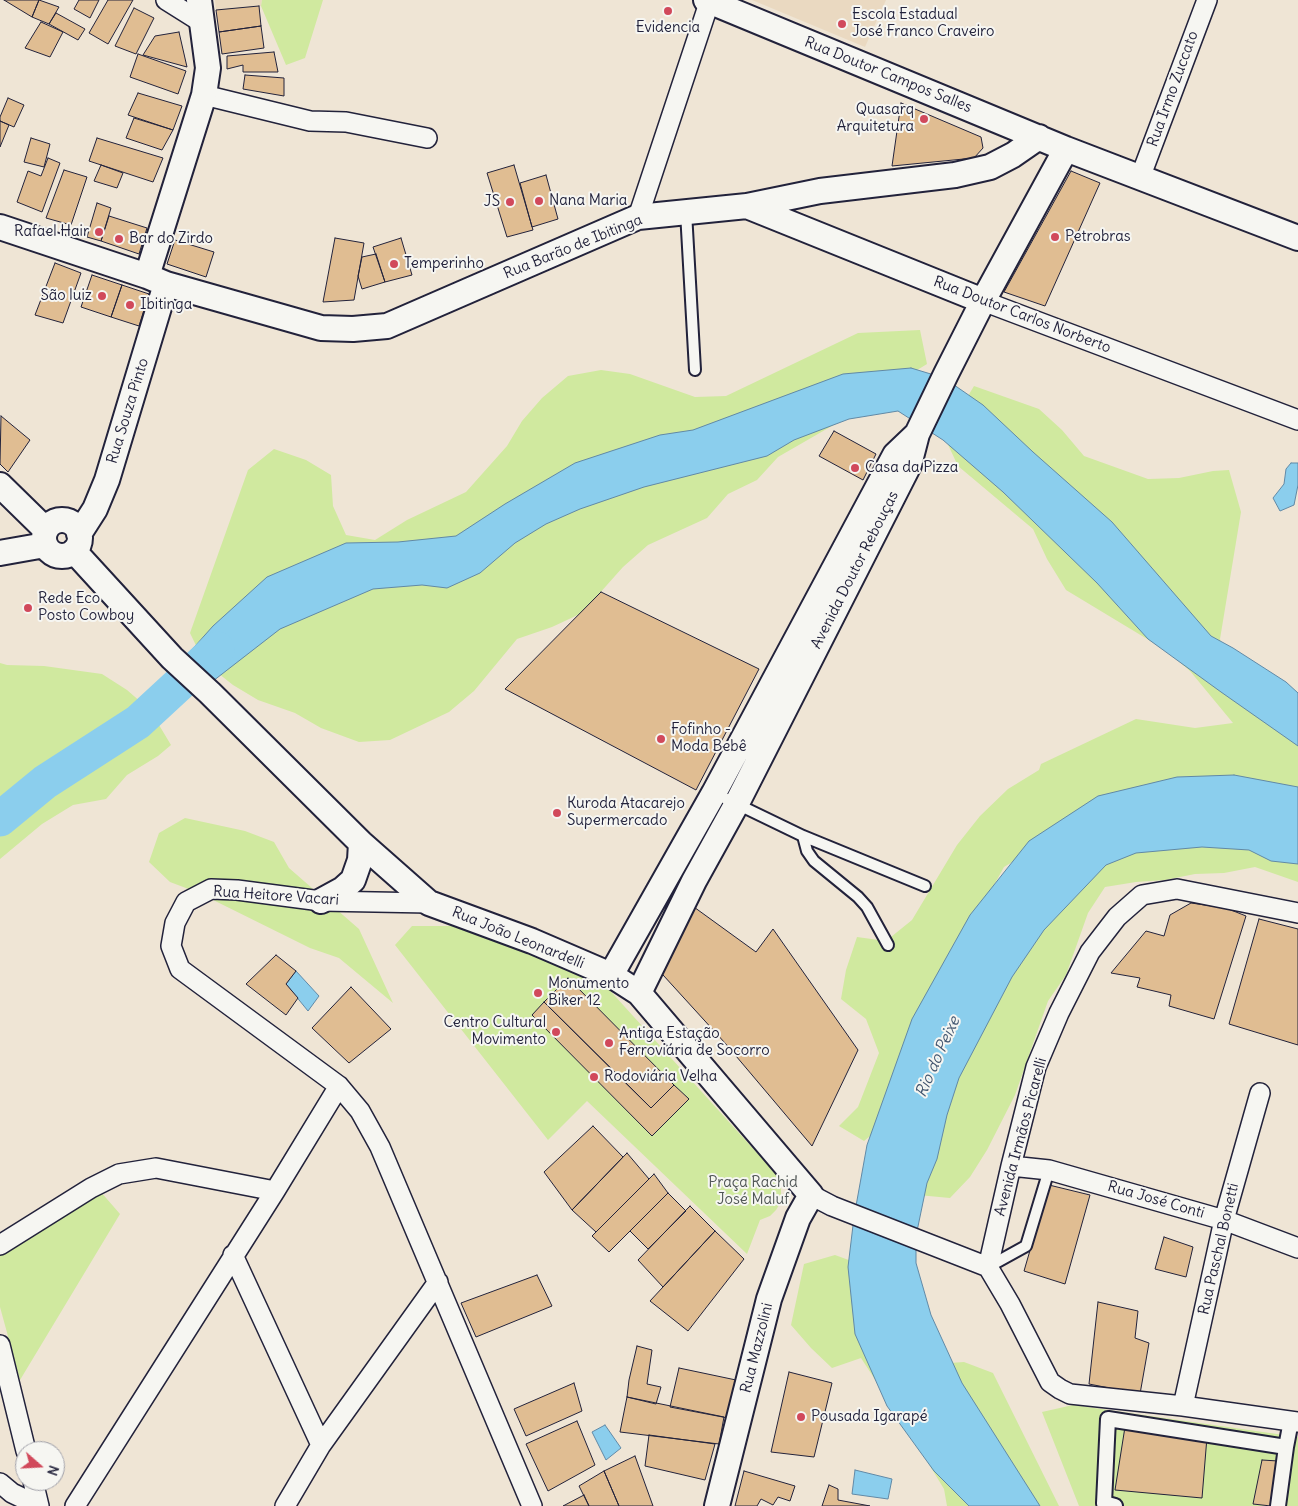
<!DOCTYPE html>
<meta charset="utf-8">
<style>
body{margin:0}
#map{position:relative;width:1298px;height:1506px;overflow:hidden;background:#efe5d5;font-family:Delius,sans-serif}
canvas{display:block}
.north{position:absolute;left:15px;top:1441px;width:50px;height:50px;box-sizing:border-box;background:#f6f6f2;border:1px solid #a1a1a9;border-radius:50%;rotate:109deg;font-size:14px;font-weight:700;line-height:20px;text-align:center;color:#22223b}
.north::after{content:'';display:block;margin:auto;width:18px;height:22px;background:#d1495b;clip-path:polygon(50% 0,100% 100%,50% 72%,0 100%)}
</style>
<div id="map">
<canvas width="1298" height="1506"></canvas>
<div class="north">N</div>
</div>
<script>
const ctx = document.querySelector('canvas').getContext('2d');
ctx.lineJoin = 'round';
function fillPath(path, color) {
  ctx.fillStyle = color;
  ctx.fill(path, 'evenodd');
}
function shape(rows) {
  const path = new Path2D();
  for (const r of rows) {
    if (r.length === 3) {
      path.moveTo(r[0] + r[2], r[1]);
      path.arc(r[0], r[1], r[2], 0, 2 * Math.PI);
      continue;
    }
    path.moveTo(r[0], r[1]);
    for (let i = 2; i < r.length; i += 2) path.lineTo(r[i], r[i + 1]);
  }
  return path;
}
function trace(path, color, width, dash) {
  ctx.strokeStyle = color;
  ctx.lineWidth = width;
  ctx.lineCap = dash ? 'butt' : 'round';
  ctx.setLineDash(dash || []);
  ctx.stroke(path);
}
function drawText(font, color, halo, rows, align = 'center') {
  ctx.font = font + ' Delius,sans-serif';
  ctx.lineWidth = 4;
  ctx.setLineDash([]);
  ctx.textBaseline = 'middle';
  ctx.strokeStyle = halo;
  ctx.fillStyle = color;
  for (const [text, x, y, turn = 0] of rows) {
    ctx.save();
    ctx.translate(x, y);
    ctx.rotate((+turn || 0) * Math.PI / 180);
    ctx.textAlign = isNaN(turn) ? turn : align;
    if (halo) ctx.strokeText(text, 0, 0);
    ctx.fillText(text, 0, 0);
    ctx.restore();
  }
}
const built = shape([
 [215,0,262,0,261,6,216,11],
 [752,0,886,0,865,47]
]);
const green = shape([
 [262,0,323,0,305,58,286,65,261,6],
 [920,330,927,364,896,383,870,404,778,457,757,480,728,494,707,518,648,545,623,567,582,613,552,627,517,639,474,691,449,712,390,740,359,742,321,728,295,713,258,700,233,685,204,662,190,633,248,470,274,449,306,460,331,475,333,506,346,535,375,540,407,520,466,492,507,446,522,421,542,398,568,376,601,370,630,374,695,397,726,396,858,333],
 [974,386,1039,409,1062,430,1084,456,1148,479,1179,478,1213,471,1229,470,1241,512,1220,639,1232,674,1298,732,1298,882,1255,867,1224,873,1195,874,1165,880,1136,882,1105,887,1088,913,1066,975,1048,1001,1015,1095,987,1150,970,1177,950,1198,918,1195,914,1137,1067,829,1004,867,936,990,890,1120,864,1141,839,1126,858,1107,879,1053,866,1019,841,999,846,970,857,937,886,941,912,920,957,845,980,816,1008,789,1039,770,1041,764,1136,719,1195,728,1233,723,1190,671,1167,651,1066,590,1047,559,1033,529,958,466,944,436],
 [0,663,7,665,44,666,102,674,127,690,150,710,171,745,158,756,127,775,106,799,73,805,42,824,0,859],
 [185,818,245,831,274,842,289,868,359,929,393,1003,339,958,310,948,199,893,170,882,149,862,159,833],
 [412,926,470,926,586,964,777,1175,781,1184,781,1202,776,1210,770,1216,760,1220,747,1254,587,1101,548,1140,395,945],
 [100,1191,120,1214,20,1380,0,1307,0,1253],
 [835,1255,865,1266,935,1364,964,1362,993,1373,1059,1506,947,1506,944,1489,913,1438,861,1358,832,1368,811,1348,791,1325,804,1264],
 [1073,1405,1298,1437,1298,1506,1079,1506,1042,1412]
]);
const water = shape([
 [911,368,944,378,983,405,1033,452,1112,522,1211,636,1233,648,1286,682,1298,693,1298,746,1221,692,1148,639,1097,583,1003,492,943,440,898,411,849,419,794,440,767,456,644,487,580,509,546,524,515,543,480,573,447,588,422,585,373,589,280,629,204,688,179,664,213,626,267,577,346,543,398,542,456,536,505,504,575,463,660,435,693,430,843,374,911,368],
 [1291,463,1298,463,1298,485,1294,505,1280,511,1273,498,1284,484,1286,469,1291,463],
 [1234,775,1298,787,1298,864,1271,861,1249,850,1202,847,1136,853,1106,865,1044,930,1012,977,959,1078,947,1115,937,1159,927,1183,916,1236,916,1263,931,1315,962,1383,1040,1506,969,1506,934,1471,887,1406,855,1334,848,1267,854,1217,867,1145,912,1019,970,915,1029,841,1098,796,1177,777,1234,775],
 [296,971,319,996,308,1011,286,984,296,971],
 [605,1425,621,1448,606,1460,592,1432,605,1425],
 [855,1470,892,1479,888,1499,852,1494,855,1470]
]);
const river = shape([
 [0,819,45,782,138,722,217,649]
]);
const building = shape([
 [4,0,39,0,32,17,4,0],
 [39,0,59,7,49,24,32,17,39,0],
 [79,0,99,0,90,18,74,9,79,0],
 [108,0,133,0,108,44,89,33,108,0],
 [259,6,261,26,219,32,216,10,259,6],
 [134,8,154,18,136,54,115,46,134,8],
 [56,13,85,29,78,40,49,24,56,13],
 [41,22,63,32,50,57,25,48,41,22],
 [261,26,264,48,222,54,219,32,261,26],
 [179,32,187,67,143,55,155,36,179,32],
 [274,52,278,72,243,72,243,65,227,69,227,56,274,52],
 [138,54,186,71,178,94,130,77,138,54],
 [245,75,284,78,284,96,243,89,245,75],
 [138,93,182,106,173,130,128,115,138,93],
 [8,98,24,105,14,127,0,121,0,117,8,98],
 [901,103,981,137,983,148,974,158,892,166,901,103],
 [134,118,173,130,162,150,126,138,134,118],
 [0,121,9,125,0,147,0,121],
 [31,138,50,144,44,167,24,162,31,138],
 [97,138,163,158,153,182,89,161,97,138],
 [48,158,60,163,42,212,17,202,28,171,41,176,48,158],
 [101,165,123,173,117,188,94,181,101,165],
 [514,165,533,230,507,237,487,173,514,165],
 [64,170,87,177,71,225,46,218,64,170],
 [1071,171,1100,183,1045,306,1004,292,1071,171],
 [546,175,558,219,532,227,520,183,546,175],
 [97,203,111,208,101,241,87,237,97,203],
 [109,216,147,228,139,254,101,241,109,216],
 [335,238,364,243,354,300,323,302,335,238],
 [401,238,412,275,385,282,373,247,401,238],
 [175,240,214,252,206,277,167,264,175,240],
 [376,254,385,282,362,289,358,276,362,257,376,254],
 [55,263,81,273,63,323,35,315,55,263],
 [92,275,122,285,111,317,81,307,92,275],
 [122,285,149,294,139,326,111,317,122,285],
 [1,416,30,440,8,472,0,464,1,416],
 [834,431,876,454,863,480,819,456,834,431],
 [601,592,759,669,696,790,505,689,601,592],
 [687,902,756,952,773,929,858,1050,812,1146,725,1043,653,964,687,902],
 [1191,903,1226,908,1246,916,1214,1019,1169,1006,1171,995,1137,987,1140,978,1111,973,1146,931,1164,936,1170,915,1191,903],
 [1259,919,1298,929,1298,1045,1229,1024,1259,919],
 [276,955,296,971,286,984,298,998,286,1015,246,984,276,955],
 [568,978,674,1085,651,1108,544,1002,568,978],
 [351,987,391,1029,349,1063,312,1028,351,987],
 [544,1002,651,1108,674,1085,689,1099,652,1136,532,1015,544,1002],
 [593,1126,623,1157,572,1210,544,1172,593,1126],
 [627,1153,649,1179,596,1232,572,1210,627,1153],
 [654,1174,668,1193,609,1252,592,1236,654,1174],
 [1049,1185,1090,1195,1065,1284,1024,1271,1049,1185],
 [668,1193,686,1211,648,1249,630,1231,668,1193],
 [690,1206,715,1231,663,1287,638,1260,690,1206],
 [715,1231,744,1259,688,1331,650,1301,715,1231],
 [1164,1237,1193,1247,1186,1277,1155,1269,1164,1237],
 [537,1275,552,1306,476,1337,461,1303,537,1275],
 [1098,1302,1138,1311,1135,1338,1149,1343,1140,1394,1089,1384,1098,1302],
 [637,1346,652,1350,647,1384,661,1387,656,1404,627,1397,629,1380,637,1346],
 [679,1368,736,1380,728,1418,670,1407,679,1368],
 [789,1372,832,1383,814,1457,771,1452,789,1372],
 [574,1383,582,1411,526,1436,514,1409,574,1383],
 [627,1397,724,1417,719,1444,620,1432,627,1397],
 [577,1421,595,1465,548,1491,526,1444,577,1421],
 [1125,1427,1207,1437,1202,1498,1115,1490,1125,1427],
 [649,1435,715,1444,705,1480,645,1466,649,1435],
 [635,1456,653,1506,619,1506,604,1471,635,1456],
 [1262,1460,1278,1461,1271,1506,1253,1504,1262,1460],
 [604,1471,619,1506,589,1506,579,1486,604,1471],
 [744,1471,795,1486,790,1501,778,1497,773,1505,761,1499,757,1506,735,1506,744,1471],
 [829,1485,838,1489,838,1500,870,1506,822,1506,829,1485],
 [584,1495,589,1506,563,1506,584,1495]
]);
const service = shape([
 [686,212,695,370],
 [714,793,803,836,925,886],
 [803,836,807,851,814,861,858,897,867,907,888,945],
 [988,1267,1026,1246,1049,1170]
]);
const pedestrian = shape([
 [1286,1447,1291,1421],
 [1115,1506,1104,1503,1108,1419,1286,1447,1278,1506]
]);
const minor = shape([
 [166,0,201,22],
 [204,95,310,121,346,122,427,138],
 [1140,178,1207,0],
 [638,217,710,0],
 [983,301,1298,420],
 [429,903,321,901,237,890,211,889,186,902,175,923,171,946,180,969,339,1086,360,1111,380,1147,532,1506],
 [1011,1166,1049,1170,1224,1220,1298,1248],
 [811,1195,832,1206,988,1267],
 [0,1245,91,1188,119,1174,156,1168,275,1191],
 [233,1255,321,1445],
 [988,1267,1011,1166,1036,1067,1059,1013,1090,952,1117,917,1142,895,1177,889,1298,913],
 [988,1267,1010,1304,1050,1382,1060,1389,1070,1394,1183,1406,1298,1422],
 [0,1345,26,1451],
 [1183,1406,1224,1220,1260,1093],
 [33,1481,39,1506],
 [0,1483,12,1493,39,1506],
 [75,1506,275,1191,339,1086],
 [285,1506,321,1445,438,1282]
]);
const tertiary = shape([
 [706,0,1066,149,1298,238],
 [747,206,983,301],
 [0,227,147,276,166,284,321,328,353,329,387,326,638,217,747,206,820,191,955,175,990,167,1013,155,1039,137],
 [147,276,204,95,208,68,199,0],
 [0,485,46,530],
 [62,538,18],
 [79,534,95,509,107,480,166,284],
 [74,551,172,658,210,693,361,843,429,903,532,941,611,975,639,993,811,1195,798,1218,769,1299,717,1506],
 [0,553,45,545],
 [321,901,343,889,353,880,360,860,361,843],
 [611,975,714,793,895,455,916,435],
 [639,993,694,881,736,805,909,465,917,434,946,374,983,301,1066,149]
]);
const markers = [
 [668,11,5,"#d1495b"],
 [842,24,5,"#d1495b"],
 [924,119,5,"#d1495b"],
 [539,201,5,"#d1495b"],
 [510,202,5,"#d1495b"],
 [99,232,5,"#d1495b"],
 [1055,237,5,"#d1495b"],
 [119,239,5,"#d1495b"],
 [394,264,5,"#d1495b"],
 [102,296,5,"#d1495b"],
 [130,305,5,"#d1495b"],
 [855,468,5,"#d1495b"],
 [28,608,5,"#d1495b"],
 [661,739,5,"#d1495b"],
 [557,813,5,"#d1495b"],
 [538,993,5,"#d1495b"],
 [556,1032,5,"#d1495b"],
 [609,1043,5,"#d1495b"],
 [594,1077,5,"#d1495b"],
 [801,1417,5,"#d1495b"]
];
const poiNames = [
 ["Escola Estadual",852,15],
 ["José Franco Craveiro",852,32],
 ["Evidencia",668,28,"center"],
 ["Quasarq",914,110,"right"],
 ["Arquitetura",914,127,"right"],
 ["Nana Maria",549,201],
 ["JS",500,202,"right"],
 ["Rafael Hair",89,232,"right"],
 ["Petrobras",1065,237],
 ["Bar do Zirdo",129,239],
 ["Temperinho",404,264],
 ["São luiz",92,296,"right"],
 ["Ibitinga",140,305],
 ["Casa da Pizza",865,468],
 ["Rede Eco",38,599],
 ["Posto Cowboy",38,616],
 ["Fofinho -",671,730],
 ["Moda Bebê",671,747],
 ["Kuroda Atacarejo",567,804],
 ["Supermercado",567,821],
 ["Monumento",548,984],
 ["Biker 12",548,1001],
 ["Centro Cultural",546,1023,"right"],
 ["Movimento",546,1040,"right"],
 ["Antiga Estação",619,1034],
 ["Ferroviária de Socorro",619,1051],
 ["Rodoviária Velha",604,1077],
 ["Pousada Igarapé",811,1417]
];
const streetNames = [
 ["Rua Doutor Campos Salles",888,75,22],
 ["Rua Irmo Zuccato",1173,89,-70],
 ["Rua Barão de Ibitinga",573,247,-22],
 ["Rua Doutor Carlos Norberto",1022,315,21],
 ["Rua Souza Pinto",128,411,-73],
 ["Avenida Doutor Rebouças",855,570,-63],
 ["Rua Heitore Vacari",276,896,4],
 ["Rua João Leonardelli",518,938,22],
 ["Avenida Irmãos Picarelli",1021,1137,-75],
 ["Rua José Conti",1156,1200,16],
 ["Rua Paschal Bonetti",1219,1249,-77],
 ["Rua Mazzolini",757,1348,-76]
];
const parkNames = [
 ["Praça Rachid",753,1183],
 ["José Maluf",753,1200]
];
const waterNames = [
 ["Rio do Peixe",938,1057,-66]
];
fillPath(built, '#ead9c1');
fillPath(green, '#d0e99f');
fillPath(water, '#8bceed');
trace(water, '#6189a6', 1);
trace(river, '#8bceed', 35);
fillPath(building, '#e0bd92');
trace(building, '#22223b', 1);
trace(service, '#22223b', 14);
trace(pedestrian, '#22223b', 18);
trace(minor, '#22223b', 22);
trace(tertiary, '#22223b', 28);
trace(service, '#f6f6f2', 10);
trace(pedestrian, '#f6f6f2', 14);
trace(minor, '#f6f6f2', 19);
trace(tertiary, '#f6f6f2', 24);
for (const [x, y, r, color] of markers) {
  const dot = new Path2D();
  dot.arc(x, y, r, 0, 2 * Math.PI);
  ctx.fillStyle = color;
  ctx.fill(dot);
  trace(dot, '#f6f6f2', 2);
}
drawText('15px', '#22223b', '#f6f6f2', poiNames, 'left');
drawText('15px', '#22223b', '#f6f6f2', streetNames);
drawText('15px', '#4e5454', '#f6f6f2', parkNames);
drawText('italic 16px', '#425670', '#f6f6f2', waterNames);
</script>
